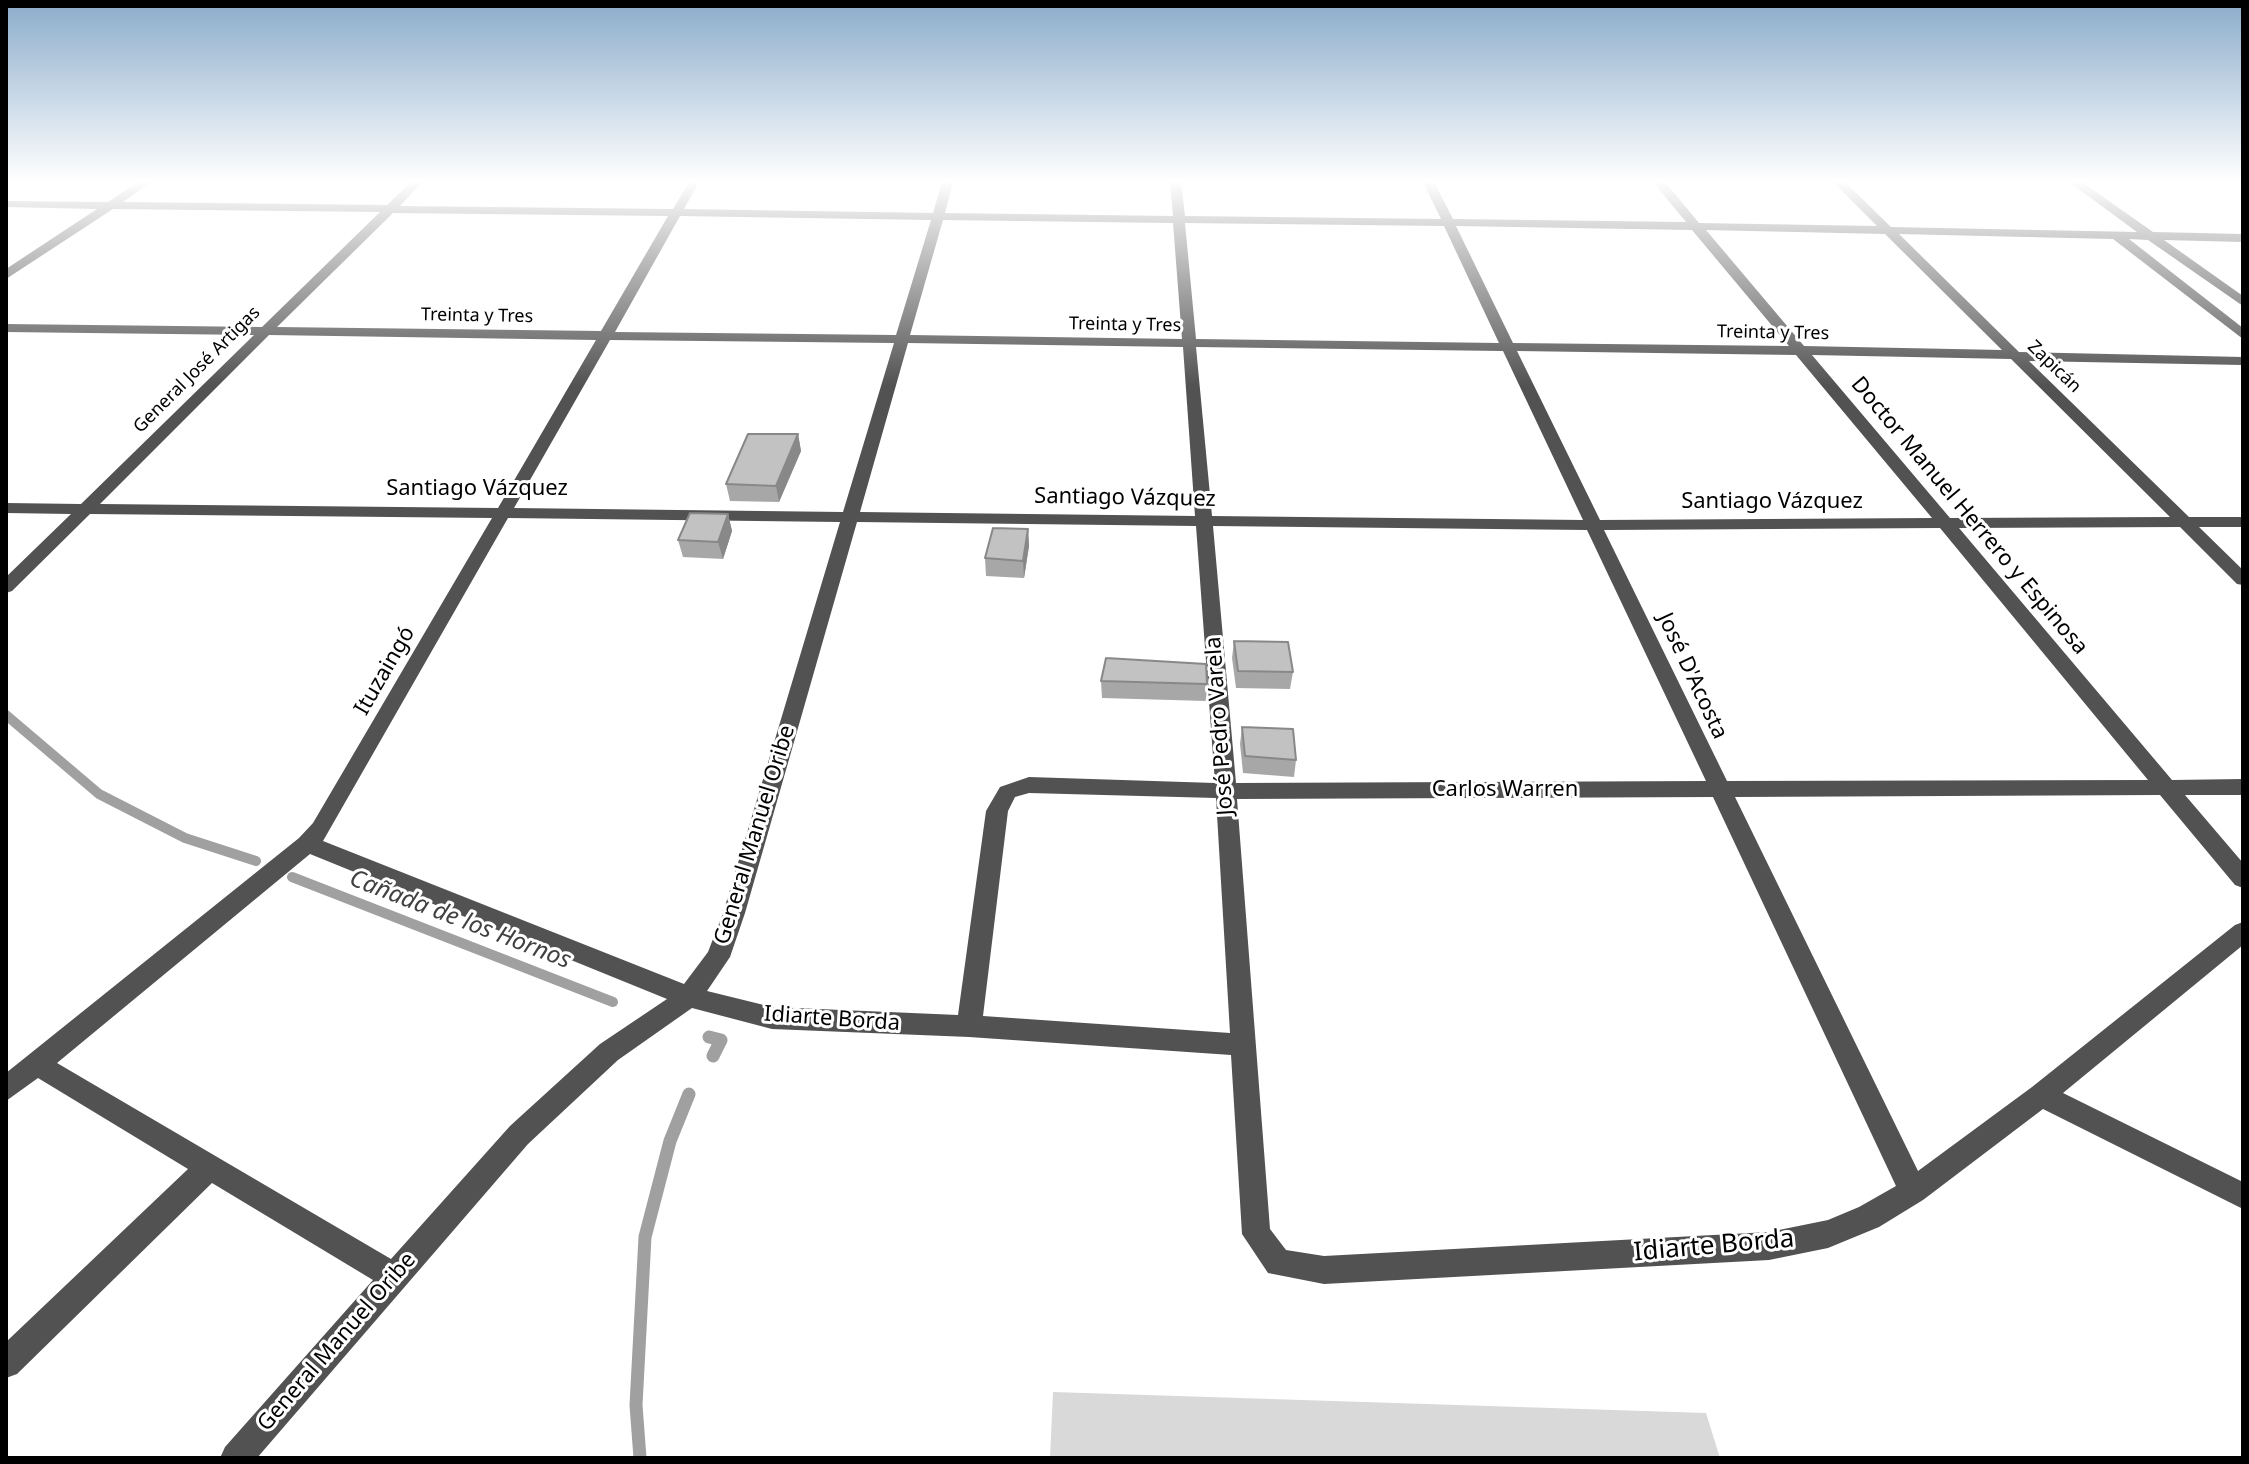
<!DOCTYPE html>
<meta charset="utf-8">
<style>
body{margin:0}
#map{position:relative;width:2249px;height:1464px;overflow:hidden;background:#fff;font-family:"Noto Sans",sans-serif}
canvas{display:block}
.frame{position:absolute;inset:0;border:8px solid #000;pointer-events:none}
</style>
<div id="map">
<canvas width="2249" height="1464"></canvas>
<div class="frame"></div>
</div>
<script>
const ctx = document.querySelector('canvas').getContext('2d');
ctx.lineJoin = 'round';
function fillPath(path, color) {
  ctx.fillStyle = color;
  ctx.fill(path, 'evenodd');
}
function shape(rows) {
  const path = new Path2D();
  for (const r of rows) {
    path.moveTo(r[0], r[1]);
    for (let i = 2; i < r.length; i += 2) path.lineTo(r[i], r[i + 1]);
  }
  return path;
}
function trace(path, color, width, dash) {
  ctx.strokeStyle = color;
  ctx.lineWidth = width;
  ctx.lineCap = dash ? 'butt' : 'round';
  ctx.setLineDash(dash || []);
  ctx.stroke(path);
}
function drawText(font, color, halo, rows, align = 'center') {
  ctx.font = font + ' "Noto Sans",sans-serif';
  ctx.lineWidth = 6;
  ctx.setLineDash([]);
  ctx.textBaseline = 'middle';
  ctx.strokeStyle = halo;
  ctx.fillStyle = color;
  for (const [text, x, y, turn = 0] of rows) {
    ctx.save();
    ctx.translate(x, y);
    ctx.rotate((+turn || 0) * Math.PI / 180);
    ctx.textAlign = isNaN(turn) ? turn : align;
    if (halo) ctx.strokeText(text, 0, 0);
    ctx.fillText(text, 0, 0);
    ctx.restore();
  }
}
const green = shape([
 [1053,1392,1706,1413,1720,1458,1050,1458]
]);
const streamFar1 = shape([
 [6,715,99,794,185,838,256,861],
 [292,877,613,1002]
]);
const stream = shape([
 [709,1037,721,1040,713,1056],
 [640,1458,636,1405,645,1237,670,1141,689,1094]
]);
const minor = shape([
 [138,182,151,182,123,202,387,205,411,182,422,182,400,206,673,209,689,182,699,182,684,209,933,213,942,182,953,182,945,213,1173,216,1170,182,1181,182,1185,216,1441,219,1423,182,1434,182,1453,219,1686,222,1653,182,1665,182,1699,223,1877,226,1833,182,1845,182,1891,227,2137,232,2069,182,2082,182,2153,232,2243,234,2243,242,2164,240,2243,296,2243,306,2148,240,2129,239,2243,328,2243,339,2113,239,1899,234,2019,352,2243,357,2243,365,2029,361,2189,517,2243,517,2243,527,2199,527,2243,570,2243,585,2237,584,2180,527,1959,528,2172,780,2243,779,2243,795,2185,795,2243,863,2243,888,2235,885,2160,795,1735,797,1918,1171,2032,1087,2235,925,2243,922,2243,945,2063,1093,2243,1182,2243,1209,2043,1109,1923,1200,1879,1227,1828,1248,1769,1260,1324,1284,1268,1273,1242,1234,1231,1055,969,1037,772,1029,692,1008,618,1060,528,1144,257,1458,220,1458,225,1447,373,1280,212,1183,17,1374,6,1378,6,1342,188,1169,38,1078,6,1101,6,1073,299,838,313,823,492,518,90,514,12,591,6,593,6,577,71,514,6,513,6,503,81,504,254,335,6,332,6,324,262,327,380,212,113,209,6,279,6,269,97,209,6,207,6,201,108,202,138,182],
 [393,213,668,216,601,331,277,327,393,213],
 [680,216,931,220,896,335,615,332,680,216],
 [943,220,1173,223,1182,339,910,335,943,220],
 [1185,223,1444,226,1499,343,1196,339,1185,223],
 [1456,226,1692,230,1789,346,1513,343,1456,226],
 [1706,230,1885,234,2002,350,1804,346,1706,230],
 [269,335,596,340,498,508,100,504,269,335],
 [610,340,894,343,843,512,514,508,610,340],
 [908,343,1183,347,1195,516,860,512,908,343],
 [1196,347,1503,351,1583,520,1212,516,1196,347],
 [1517,351,1796,355,1932,518,1600,520,1517,351],
 [1812,355,2011,359,2170,517,1950,518,1812,355],
 [508,518,840,522,723,913,708,952,684,984,323,841,508,518],
 [857,522,1196,526,1215,783,1029,777,1000,787,986,811,958,1015,772,1007,707,991,730,957,745,913,857,522],
 [1213,526,1587,530,1706,781,1236,783,1213,526],
 [1940,528,2148,780,1727,781,1604,530,1940,528],
 [1029,793,1216,798,1230,1033,983,1016,1008,811,1015,797,1029,793],
 [1713,797,1896,1186,1859,1207,1828,1220,1769,1232,1324,1256,1286,1250,1270,1229,1237,799,1713,797],
 [310,854,667,999,600,1044,510,1126,391,1259,57,1063,310,854]
]);
const wall = shape([
 [798,434,801,451,779,502,730,501,726,484],
 [728,514,732,531,723,559,683,557,678,540],
 [1028,529,1029,546,1024,578,986,576,985,558],
 [1234,641,1293,672,1290,689,1236,688,1232,658],
 [1101,681,1207,684,1206,701,1102,698],
 [1242,727,1296,760,1294,777,1243,773,1240,744]
]);
const shadedWall = shape([
 [798,434,801,451,779,502,776,486],
 [728,514,732,531,723,559,718,542],
 [1028,529,1029,546,1024,578,1023,561]
]);
const building = shape([
 [748,434,798,434,776,486,726,484,748,434],
 [690,513,728,514,718,542,678,540,690,513],
 [993,528,1028,529,1023,561,985,558,993,528],
 [1234,641,1288,642,1293,672,1238,671,1234,641],
 [1106,658,1206,664,1207,684,1101,681,1106,658],
 [1242,727,1293,729,1296,760,1245,756,1242,727]
]);
const farStreetnames = [
 ["Treinta y Tres",477,316,1],
 ["Treinta y Tres",1125,325,1],
 ["Treinta y Tres",1773,333,1],
 ["Zapicán",2054,367,44],
 ["General José Artigas",197,370,-45]
];
const streetNames = [
 ["Santiago Vázquez",477,489],
 ["Santiago Vázquez",1125,498,1],
 ["Santiago Vázquez",1772,502],
 ["Doctor Manuel Herrero y Espinosa",1969,516,50],
 ["Ituzaingó",385,671,-60],
 ["José D'Acosta",1692,676,65],
 ["José Pedro Varela",1220,726,-94],
 ["Carlos Warren",1505,790],
 ["General Manuel Oribe",755,835,-73],
 ["Idiarte Borda",832,1019,4],
 ["General Manuel Oribe",337,1342,-49]
];
const waterNames = [
 ["Cañada de los Hornos",460,920,21]
];
const nearStreetnames = [
 ["Idiarte Borda",1714,1246,-5]
];
fillPath(green, '#d9d9d9');
trace(streamFar1, '#a0a0a0', 10);
trace(stream, '#a0a0a0', 13);
fillPath(minor, '#525252');
fillPath(wall, '#a7a7a7');
fillPath(shadedWall, '#888');
fillPath(building, '#c2c2c2');
trace(building, '#888', 2);
const sky = ctx.createLinearGradient(0, 0, 0, 386);
sky.addColorStop(0, '#8baccb');
sky.addColorStop(0.47, '#fff');
sky.addColorStop(1, '#ffffff00');
ctx.fillStyle = sky;
ctx.fillRect(0, 0, 2249, 386);
drawText('18px', '#000', '#fff', farStreetnames);
drawText('22px', '#000', '#fff', streetNames);
drawText('italic 24px', '#414141', '#fff', waterNames);
drawText('26px', '#000', '#fff', nearStreetnames);
</script>
